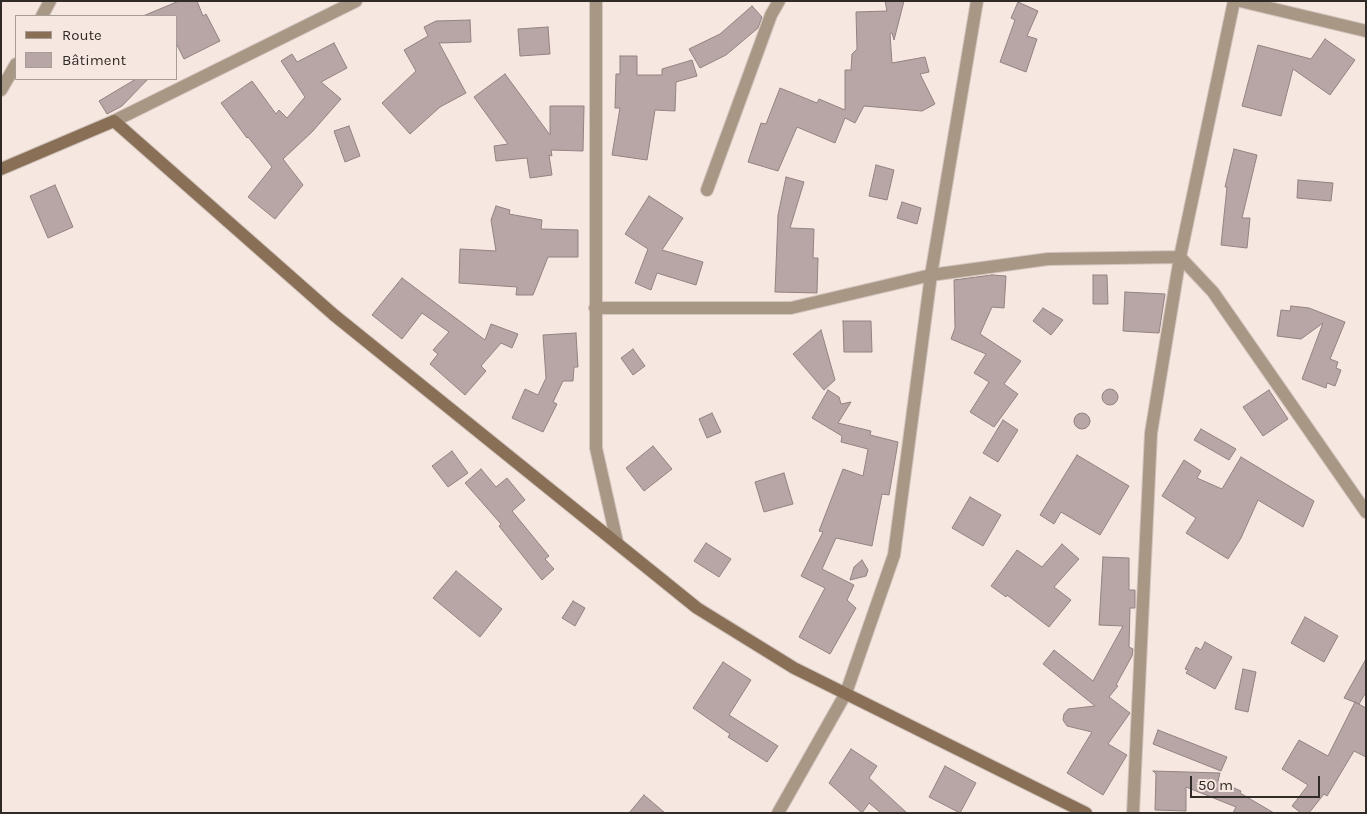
<!DOCTYPE html>
<meta charset="utf-8">
<style>
body{margin:0}
#map{position:relative;width:1367px;height:814px;overflow:hidden;background:#f6e7e0;font-family:Karla,sans-serif}
canvas{display:block}
.frame{position:absolute;inset:0;border:2px solid #312b28;pointer-events:none}
.legend{position:absolute;left:15px;top:15px;width:162px;height:65px;box-sizing:border-box;background:#f6e7e0;border:1px solid #a79c96;margin:0;padding:6px 9px;list-style:none;font-size:15px;color:#312b28}
.legend li{display:flex;align-items:center;gap:10px;height:25px}
.legend b{width:25px;border:1px solid #a79c96}
.scale{position:absolute;left:1190px;top:776px;width:130px;height:22px;box-sizing:border-box;border:2px solid #312b28;border-top:0;padding-left:6px;font-size:15px;line-height:18px;white-space:nowrap;color:#312b28;-webkit-text-stroke:4px #f6e7e0;paint-order:stroke}
</style>
<div id="map">
<canvas width="1367" height="814"></canvas>
<div class="frame"></div>
<ul class="legend">
<li><b style="height:6px;background:#886f56"></b>Route</li>
<li><b style="height:14px;background:#b7a6a5"></b>Bâtiment</li>
</ul>
<div class="scale">50 m</div>
</div>
<script>
const ctx = document.querySelector('canvas').getContext('2d');
ctx.lineJoin = 'round';
function fillPath(path, color) {
  ctx.fillStyle = color;
  ctx.fill(path, 'evenodd');
}
function shape(rows) {
  const path = new Path2D();
  for (const r of rows) {
    if (r.length === 3) {
      path.moveTo(r[0] + r[2], r[1]);
      path.arc(r[0], r[1], r[2], 0, 2 * Math.PI);
      continue;
    }
    path.moveTo(r[0], r[1]);
    for (let i = 2; i < r.length; i += 2) path.lineTo(r[i], r[i + 1]);
  }
  return path;
}
function trace(path, color, width, dash) {
  ctx.strokeStyle = color;
  ctx.lineWidth = width;
  ctx.lineCap = dash ? 'butt' : 'round';
  ctx.setLineDash(dash || []);
  ctx.stroke(path);
}
const building = shape([
 [179,1,197,1,203,16,206,14,220,41,184,59,176,43,176,16,143,16,179,1],
 [885,1,904,1,894,40,892,33,890,34,892,63,925,57,929,72,920,74,935,104,922,111,864,106,855,123,845,118,835,143,797,127,778,171,748,162,761,123,766,124,780,88,817,103,819,99,845,110,845,70,851,70,852,54,857,49,856,12,887,11,885,1],
 [1018,2,1038,11,1027,36,1037,39,1026,72,1000,62,1015,20,1011,18,1018,2],
 [752,6,762,17,758,28,726,55,700,68,689,49,720,34,752,6],
 [470,20,471,42,439,43,466,93,440,107,410,134,382,103,416,71,404,50,428,36,424,27,436,21,470,20],
 [548,27,550,54,520,56,518,29,548,27],
 [1325,39,1355,60,1330,95,1293,69,1281,116,1242,106,1258,45,1311,59,1325,39],
 [334,43,347,68,321,82,341,99,312,132,283,159,303,185,275,219,248,197,272,167,248,137,247,138,221,103,252,81,276,114,279,110,287,118,305,97,281,61,292,54,297,62,334,43],
 [620,56,637,56,637,75,662,75,662,69,692,60,697,76,676,82,675,111,655,110,647,160,612,155,620,108,615,108,616,74,620,74,620,56],
 [505,74,550,135,550,106,584,106,583,151,551,150,552,156,549,155,552,175,530,178,527,158,496,161,494,146,508,144,474,97,505,74],
 [136,79,148,79,122,106,107,114,99,101,136,79],
 [349,126,360,156,345,162,334,131,349,126],
 [1234,149,1257,155,1242,218,1250,218,1247,248,1221,245,1227,187,1225,187,1234,149],
 [876,165,894,170,887,200,869,196,876,165],
 [786,177,804,182,790,228,814,229,813,258,818,258,817,293,775,292,778,215,786,177],
 [1298,180,1333,183,1331,201,1297,198,1298,180],
 [55,185,73,227,48,238,30,196,55,185],
 [649,196,683,218,662,250,703,262,696,285,657,273,651,290,635,283,648,249,625,234,649,196],
 [902,202,921,208,917,224,897,218,902,202],
 [496,206,510,210,509,214,542,220,541,229,578,230,578,257,548,257,533,295,516,295,517,287,459,283,460,249,496,251,491,220,496,206],
 [992,275,1006,276,1004,308,992,307,980,334,1021,361,1004,384,1018,394,994,427,970,412,989,382,974,373,986,354,951,339,955,328,954,280,992,275],
 [1093,275,1107,275,1108,304,1093,304,1093,275],
 [402,278,485,340,491,324,518,334,512,348,501,343,481,366,486,371,465,395,430,364,438,354,433,350,449,332,422,313,402,339,372,315,402,278],
 [1125,292,1165,294,1159,333,1123,331,1125,292],
 [1291,306,1309,308,1345,322,1330,359,1338,362,1336,368,1341,370,1335,386,1327,383,1326,388,1302,379,1323,323,1301,339,1277,336,1281,310,1290,311,1291,306],
 [1043,308,1063,320,1051,335,1033,321,1043,308],
 [843,321,871,321,872,352,844,352,843,321],
 [821,330,835,380,824,390,793,354,821,330],
 [576,333,578,367,574,367,573,381,563,381,553,402,557,404,543,432,512,418,525,389,538,395,546,378,543,335,576,333],
 [633,349,645,366,633,375,621,358,633,349],
 [1110,397,8],
 [828,390,839,397,841,404,851,402,838,423,871,431,870,435,898,442,889,495,882,494,872,546,836,538,822,569,854,585,847,600,856,608,830,654,799,637,825,588,801,576,823,532,819,531,843,469,863,476,868,449,841,442,842,436,812,418,828,390],
 [1269,390,1288,419,1263,436,1243,407,1269,390],
 [712,413,721,432,707,438,699,419,712,413],
 [1082,421,8],
 [1003,420,1018,430,998,462,983,453,1003,420],
 [1201,429,1236,449,1229,460,1194,440,1201,429],
 [653,446,672,469,644,491,626,468,653,446],
 [452,451,468,473,448,487,432,466,452,451],
 [1077,455,1129,486,1100,535,1061,512,1054,524,1040,515,1077,455],
 [1241,457,1314,501,1303,527,1258,500,1241,538,1228,559,1186,533,1196,518,1162,496,1184,460,1201,471,1197,478,1222,489,1241,457],
 [481,469,496,487,507,478,525,500,512,511,549,556,545,559,554,569,542,580,499,526,501,524,465,483,481,469],
 [784,473,793,504,764,512,755,482,784,473],
 [970,497,1001,515,983,546,952,528,970,497],
 [706,543,731,559,719,577,694,561,706,543],
 [1062,544,1079,559,1054,587,1071,600,1049,627,1007,595,1006,597,991,586,1017,550,1042,567,1062,544],
 [1103,557,1129,558,1129,590,1135,590,1135,608,1130,608,1129,647,1133,649,1132,656,1116,685,1118,686,1109,697,1130,713,1108,744,1127,755,1103,795,1067,773,1092,732,1067,726,1063,720,1064,714,1068,709,1095,706,1043,664,1054,650,1093,681,1123,626,1099,625,1103,557],
 [862,560,868,570,866,576,850,580,854,567,862,560],
 [456,571,502,609,480,637,433,598,456,571],
 [573,601,585,608,575,626,562,618,573,601],
 [1305,617,1338,636,1324,662,1291,643,1305,617],
 [1205,642,1232,657,1215,689,1186,673,1188,670,1185,669,1196,647,1201,650,1205,642],
 [1366,659,1366,692,1359,704,1344,698,1366,659],
 [723,662,751,680,729,715,778,746,767,762,728,737,730,734,693,708,723,662],
 [1243,669,1256,672,1248,712,1235,709,1243,669],
 [1355,702,1366,708,1366,757,1354,751,1327,796,1324,794,1309,813,1301,813,1292,806,1308,785,1282,769,1299,740,1328,756,1355,702],
 [1158,730,1227,757,1221,771,1153,744,1158,730],
 [851,749,877,766,869,778,907,813,881,813,869,803,862,813,829,783,851,749],
 [945,766,976,783,960,813,929,797,945,766],
 [1153,771,1220,773,1218,781,1241,791,1240,793,1274,813,1233,813,1236,807,1186,787,1186,811,1155,810,1156,774,1153,771],
 [644,795,665,813,629,813,644,795]
]);
const street = shape([
 [596,1,596,448,617,542],
 [1240,1,1366,31],
 [42,16,50,1],
 [1,90,16,64],
 [114,121,356,1],
 [707,190,771,15,779,1],
 [595,308,791,308,931,275,1048,259,1180,257,1213,292,1366,512],
 [778,813,846,693,894,555,931,275,977,1],
 [1133,813,1151,433,1180,257,1234,1]
]);
const secondary = shape([
 [1,169,114,121,334,315,697,608,794,668,1086,813]
]);
fillPath(building, '#b7a6a5');
trace(building, '#928281', 1);
trace(street, '#d3c5bf', 14);
trace(secondary, '#d3c5bf', 14);
trace(street, '#a99786', 12);
trace(secondary, '#886f56', 12);
</script>
